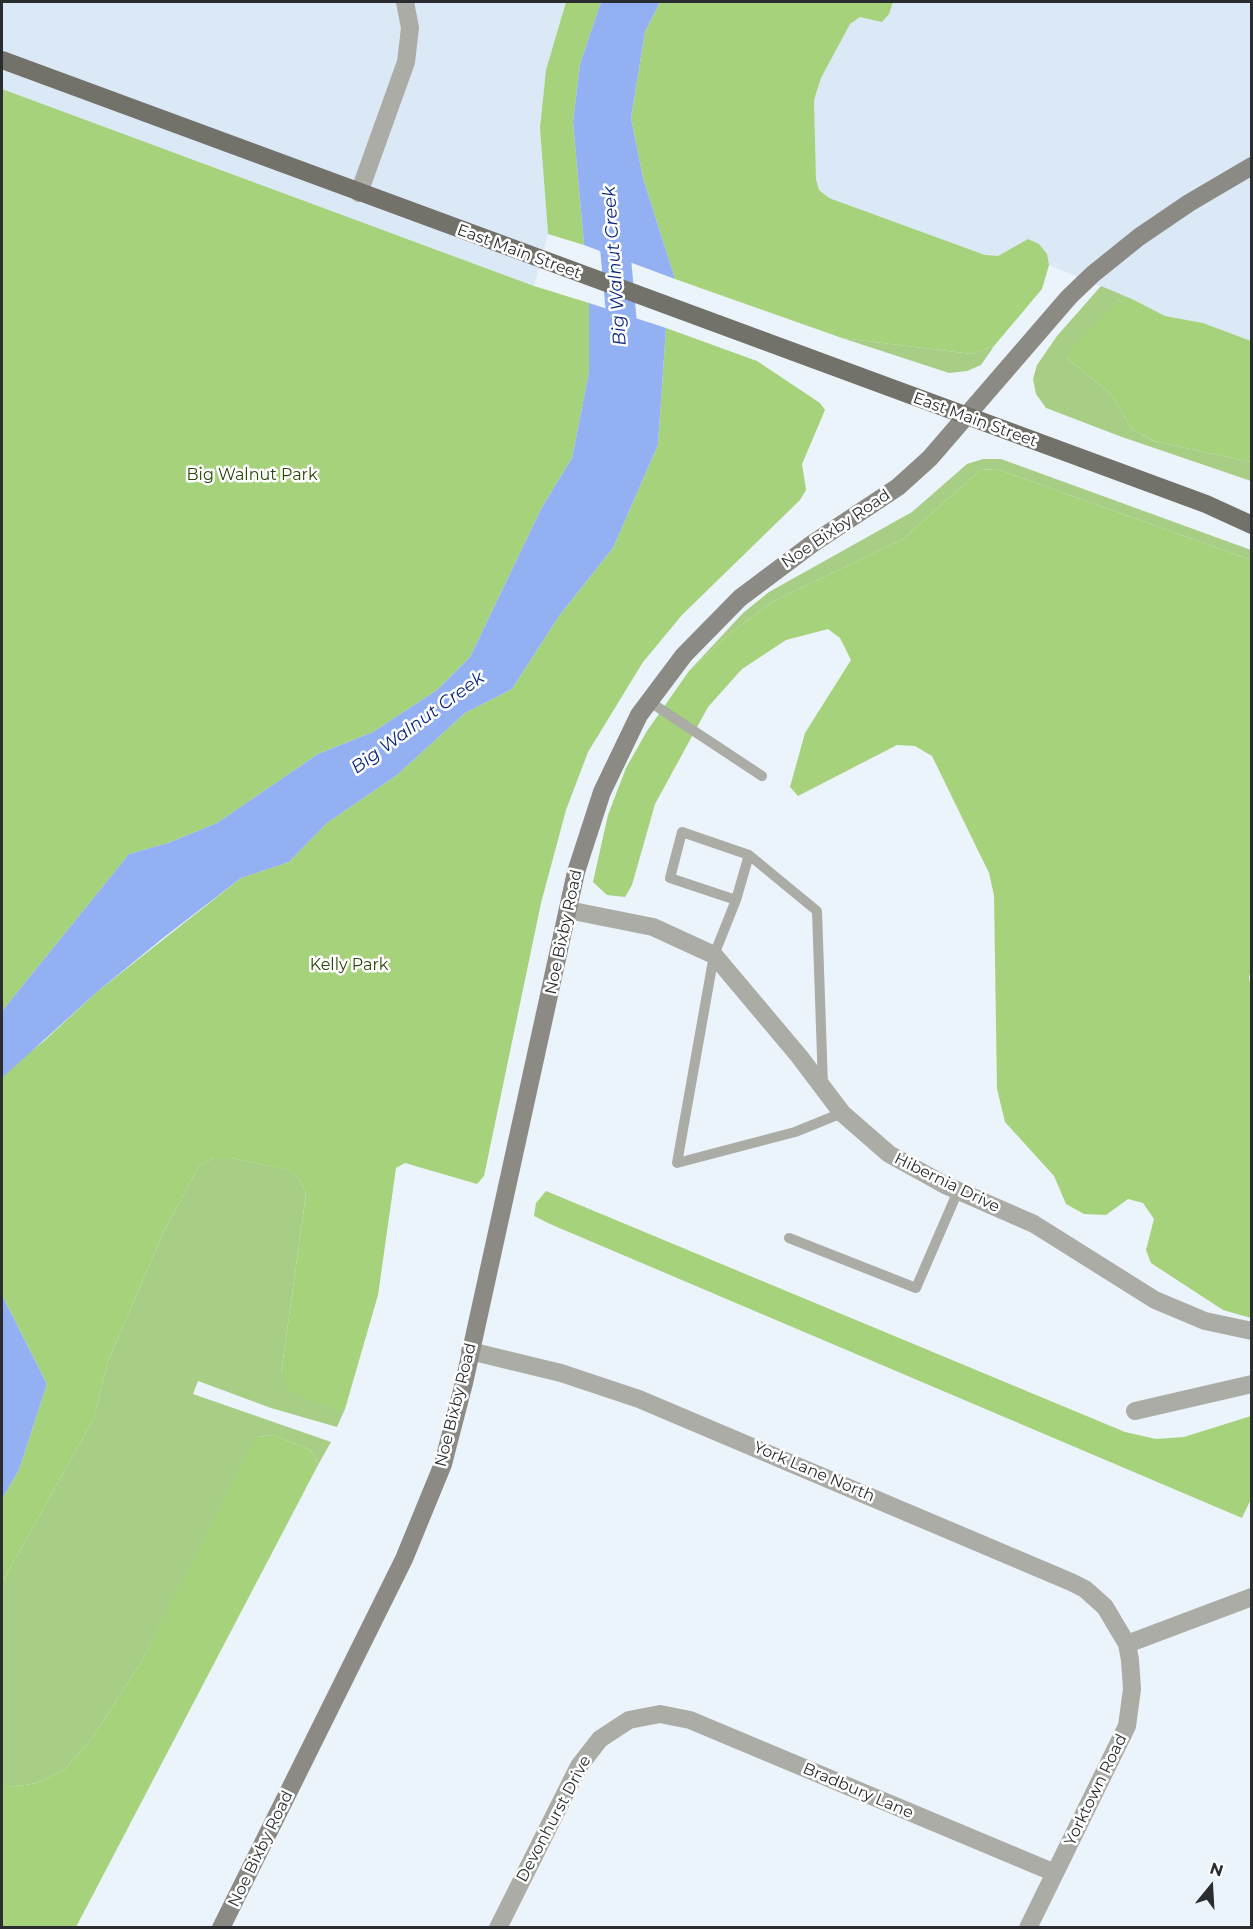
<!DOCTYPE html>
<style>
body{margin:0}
#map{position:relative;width:1253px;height:1929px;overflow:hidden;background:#ebf3fb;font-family:Montserrat,sans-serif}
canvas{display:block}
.frame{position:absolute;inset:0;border:3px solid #2a2d30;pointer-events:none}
.north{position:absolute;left:1181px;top:1857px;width:60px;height:60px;-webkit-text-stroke:4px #fff;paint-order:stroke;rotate:18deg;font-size:16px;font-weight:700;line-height:24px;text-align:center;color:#2a2d30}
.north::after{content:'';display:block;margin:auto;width:21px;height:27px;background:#2a2d30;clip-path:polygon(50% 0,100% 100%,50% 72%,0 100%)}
</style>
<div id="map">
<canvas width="1253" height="1929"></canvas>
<div class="frame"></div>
<div class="north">N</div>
</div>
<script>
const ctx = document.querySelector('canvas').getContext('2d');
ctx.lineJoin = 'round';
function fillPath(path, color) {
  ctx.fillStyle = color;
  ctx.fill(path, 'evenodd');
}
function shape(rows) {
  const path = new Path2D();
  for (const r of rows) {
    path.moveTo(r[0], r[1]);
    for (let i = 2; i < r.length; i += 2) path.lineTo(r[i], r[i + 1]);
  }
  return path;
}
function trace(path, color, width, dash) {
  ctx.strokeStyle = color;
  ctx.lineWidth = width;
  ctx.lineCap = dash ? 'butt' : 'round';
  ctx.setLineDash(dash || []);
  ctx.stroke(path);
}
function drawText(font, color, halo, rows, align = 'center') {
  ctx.font = font + ' Montserrat,sans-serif';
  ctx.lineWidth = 5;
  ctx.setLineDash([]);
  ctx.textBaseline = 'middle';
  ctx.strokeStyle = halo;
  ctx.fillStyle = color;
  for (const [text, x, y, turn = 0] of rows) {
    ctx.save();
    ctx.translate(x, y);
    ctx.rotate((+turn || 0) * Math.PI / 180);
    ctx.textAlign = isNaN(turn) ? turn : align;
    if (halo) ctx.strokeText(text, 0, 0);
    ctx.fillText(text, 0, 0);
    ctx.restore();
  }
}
const built = shape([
 [2,2,566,2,546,71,540,128,548,234,534,286,2,89],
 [893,2,1251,2,1251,341,1203,323,1165,316,1132,299,1049,265,1047,254,1028,239,998,256,985,255,829,198,819,190,816,179,814,100,821,78,850,24,860,17,889,14]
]);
const green = shape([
 [1101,286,1132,299,1120,299,1067,358,1111,394,1132,429,1154,441,1251,462,1251,481,1122,437,1046,408,1036,394,1033,379,1037,365,1057,336],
 [842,338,972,354,994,346,981,365,967,371,949,373],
 [983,459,1001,459,1251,550,1251,560,997,469,980,470,903,539,774,601,733,631,689,671,743,613,769,592,912,512,967,464],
 [213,1158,232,1158,292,1171,299,1179,306,1194,281,1374,337,1410,345,1409,337,1427,271,1408,198,1381,193,1394,331,1442,318,1465,311,1450,273,1435,258,1437,140,1664,92,1738,65,1769,37,1783,12,1787,2,1784,2,1583,94,1418,108,1361,164,1231,199,1166]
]);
const forest = shape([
 [566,2,601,2,580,64,573,122,584,245,548,234,540,128,546,70],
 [660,2,893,2,889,14,882,22,860,17,850,24,821,78,814,100,816,179,819,190,829,198,985,255,998,256,1028,239,1039,244,1047,254,1049,265,1042,289,994,346,972,354,842,338,675,279,643,178,631,118,645,32],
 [2,89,534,286,589,303,589,372,572,458,542,507,470,657,437,690,373,732,318,754,217,823,168,843,129,854,2,1011],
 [1120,299,1132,299,1165,316,1203,323,1251,341,1251,462,1154,441,1132,429,1111,394,1067,358,1069,350],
 [666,328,757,361,820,403,825,410,802,464,806,490,800,500,682,615,643,662,588,752,566,810,541,903,484,1176,477,1184,405,1163,396,1168,378,1295,345,1409,337,1411,288,1390,281,1374,306,1194,299,1179,291,1171,232,1158,213,1158,199,1166,164,1231,108,1361,94,1418,2,1583,2,1499,19,1470,47,1384,2,1295,2,1078,4,1073,44,1041,97,992,241,878,289,862,327,823,397,775,465,713,512,689,559,616,613,548,658,445],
 [997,469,1251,560,1252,964,1249,978,1252,991,1251,1318,1223,1310,1151,1263,1146,1250,1154,1219,1143,1203,1128,1199,1106,1215,1084,1214,1066,1204,1054,1176,1005,1122,997,1089,994,895,989,873,932,756,915,746,897,745,798,796,790,787,805,733,851,660,840,638,828,629,786,640,742,669,708,707,655,804,632,885,625,897,607,895,593,882,608,815,626,768,647,731,689,671,733,631,774,601,903,539,980,470],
 [546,1191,1125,1432,1156,1439,1184,1437,1251,1416,1251,1499,1242,1518,550,1224,534,1216,536,1203],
 [273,1435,311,1450,318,1465,76,1927,2,1927,2,1783,12,1787,37,1783,65,1769,92,1738,140,1664,251,1445,258,1437]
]);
const water = shape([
 [601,2,660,2,645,32,631,118,643,178,675,279,584,245,573,122,580,64],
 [589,303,666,328,658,445,613,548,559,616,512,689,465,713,397,775,327,823,289,862,241,878,163,938,97,992,2,1078,2,1011,129,854,168,843,217,823,318,754,373,732,437,690,470,657,542,507,572,458,589,372],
 [2,1295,47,1384,19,1470,2,1499]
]);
const river = shape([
 [612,215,624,346,622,352]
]);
const lane = shape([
 [647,700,762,776],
 [736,900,749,855],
 [823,1086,817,911,749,855,682,832,670,878,736,900,714,955,677,1163,795,1132,842,1113],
 [789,1238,916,1288,958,1191]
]);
const street = shape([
 [359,193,406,62,410,28,405,2],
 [568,910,653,927,714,955,799,1056,842,1113,889,1154,945,1185,1034,1224,1155,1300,1205,1321,1252,1331],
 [470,1351,561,1373,639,1399,1071,1582,1085,1589,1105,1607,1127,1644,1130,1660,1132,1689,1127,1726,1028,1928],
 [1135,1411,1252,1384],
 [1127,1644,1252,1597],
 [498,1928,579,1766,600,1739,629,1720,660,1714,690,1720,1055,1873]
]);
const secondary = shape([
 [221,1928,404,1559,443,1464,464,1383,576,872,602,792,639,715,684,655,740,598,812,544,898,487,930,458,1069,297,1093,274,1139,237,1189,203,1252,166]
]);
const primary = shape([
 [2,60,1206,504,1252,525]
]);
const streetNames = [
 ["East Main Street",519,252,20],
 ["East Main Street",975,420,20],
 ["Noe Bixby Road",836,529,-34],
 ["Noe Bixby Road",564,932,-78],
 ["Hibernia Drive",947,1183,26],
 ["Noe Bixby Road",456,1405,-76],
 ["York Lane North",814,1472,23],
 ["Yorktown Road",1096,1790,-64],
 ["Bradbury Lane",858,1791,23],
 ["Devonhurst Drive",554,1819,-62],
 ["Noe Bixby Road",261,1849,-64]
];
const parkNames = [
 ["Big Walnut Park",252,475],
 ["Kelly Park",349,965]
];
const waterNames = [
 ["Big Walnut Creek",615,266,-94],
 ["Big Walnut Creek",418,723,-36]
];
fillPath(built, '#dbe8f6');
fillPath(green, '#a8ce86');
fillPath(forest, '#a5d27b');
fillPath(water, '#93b1f2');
trace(river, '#93b1f2', 30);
trace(lane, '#acaca7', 10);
trace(street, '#acaca7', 18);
trace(secondary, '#8b8a84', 18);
trace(primary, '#73726a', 18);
drawText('16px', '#2a2d30', '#fff', streetNames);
drawText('16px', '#2b4607', '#fff', parkNames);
drawText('italic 18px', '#0b2982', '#fff', waterNames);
</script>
